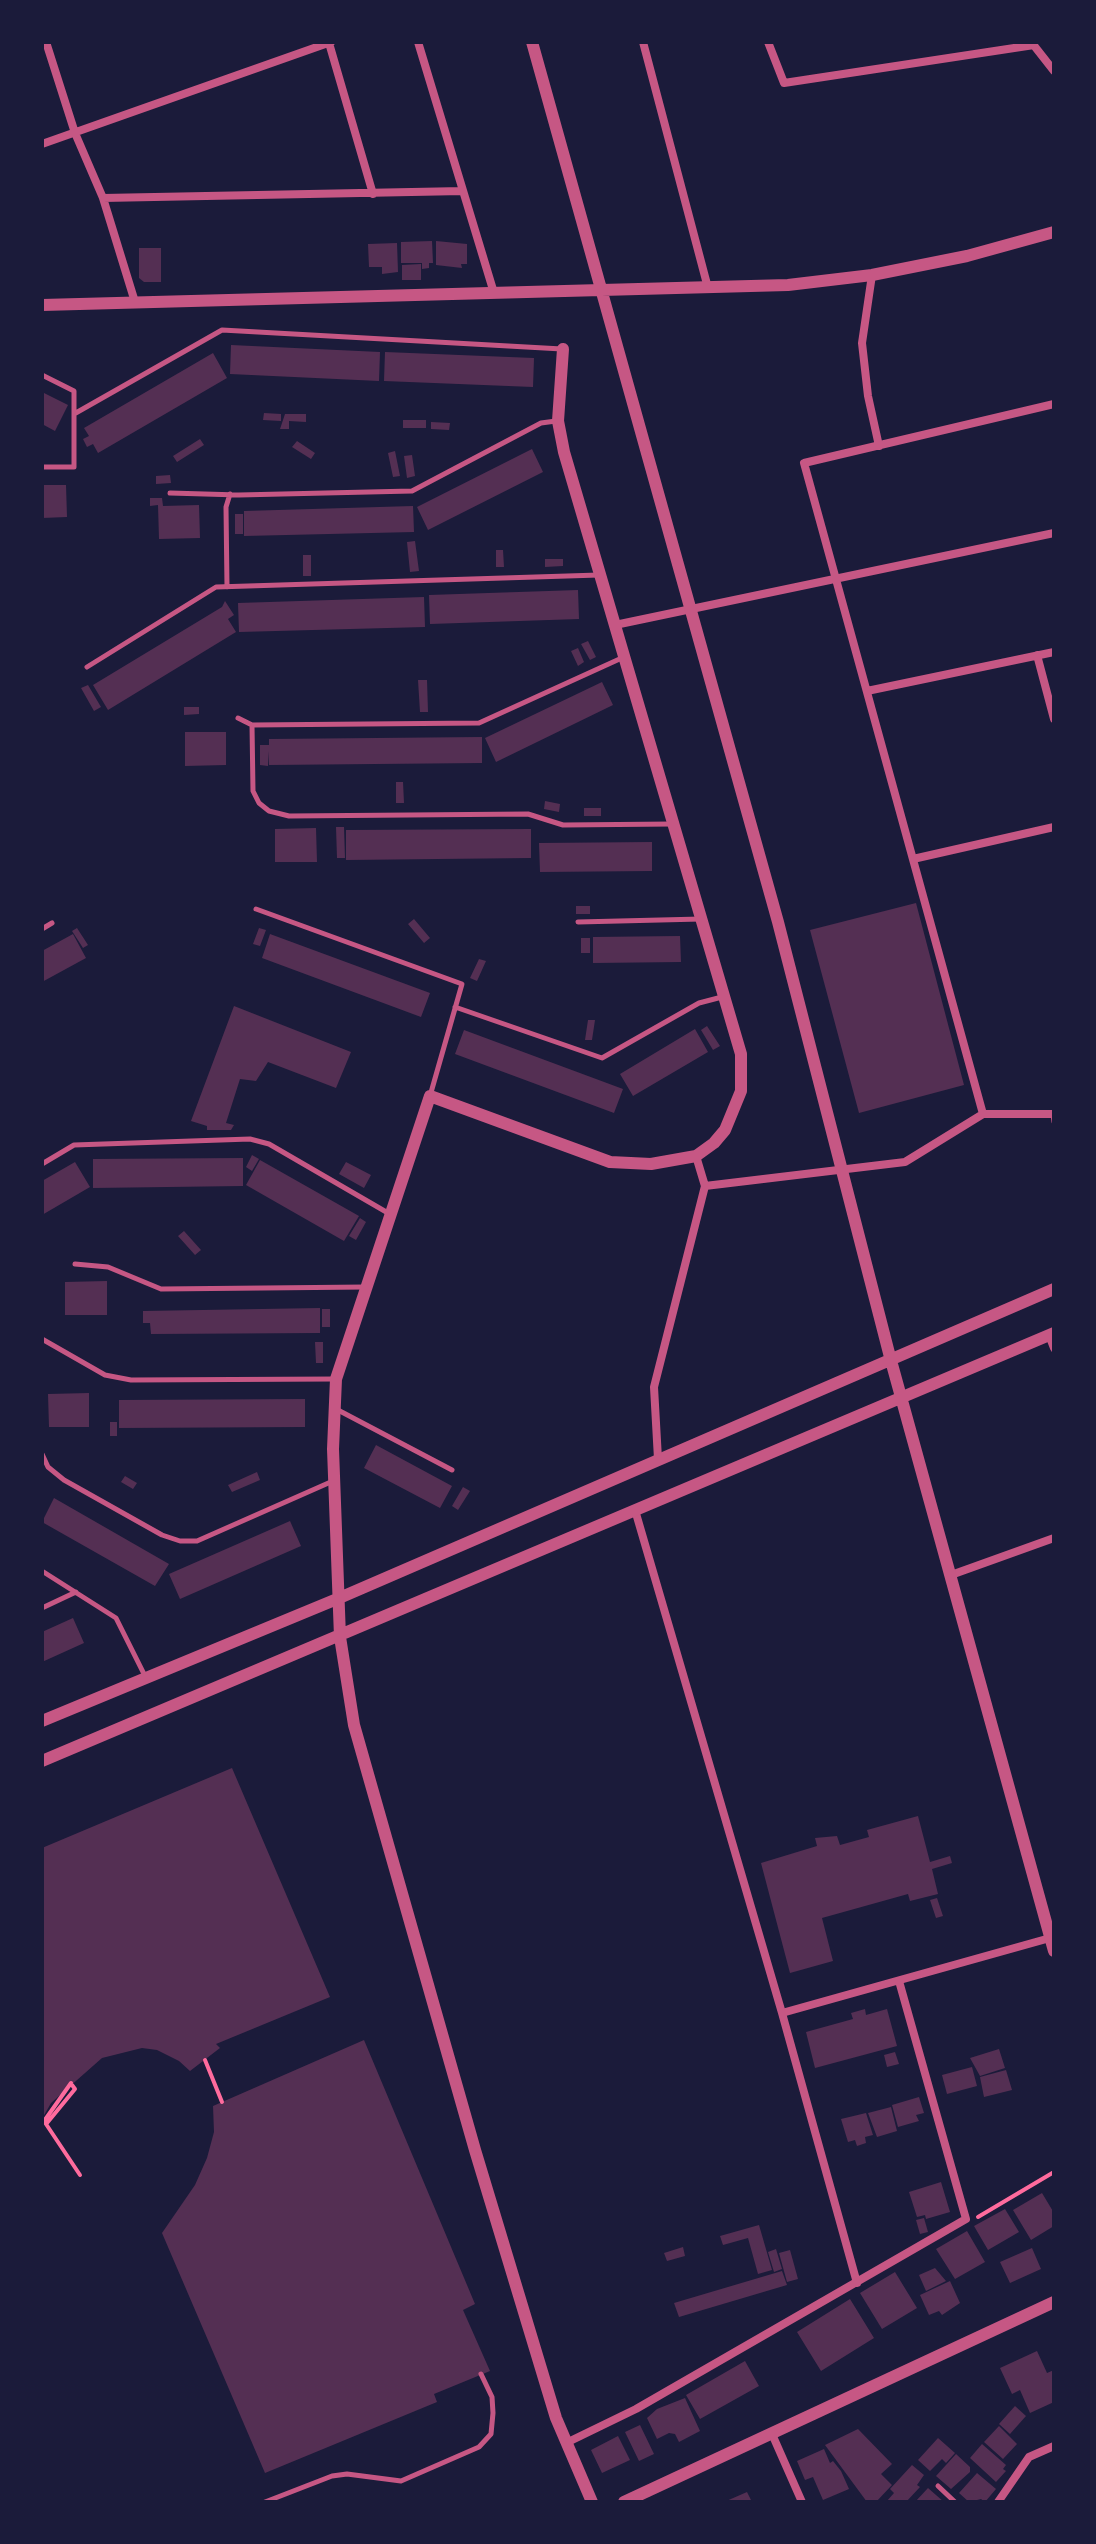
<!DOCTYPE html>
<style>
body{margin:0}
#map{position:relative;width:1096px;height:2544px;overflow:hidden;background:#1b1b3a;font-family:Signika,sans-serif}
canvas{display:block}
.frame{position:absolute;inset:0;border:44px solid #1b1b3a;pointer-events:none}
</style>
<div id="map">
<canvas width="1096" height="2544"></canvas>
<div class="frame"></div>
</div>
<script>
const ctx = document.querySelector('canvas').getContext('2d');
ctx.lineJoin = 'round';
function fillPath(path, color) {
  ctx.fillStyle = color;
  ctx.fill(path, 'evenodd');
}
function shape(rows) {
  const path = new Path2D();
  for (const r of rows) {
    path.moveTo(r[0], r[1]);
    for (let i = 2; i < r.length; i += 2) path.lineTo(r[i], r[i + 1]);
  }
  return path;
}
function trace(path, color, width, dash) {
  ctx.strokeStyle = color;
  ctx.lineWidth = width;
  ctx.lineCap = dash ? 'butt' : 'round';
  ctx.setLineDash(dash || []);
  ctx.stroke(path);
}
const building = shape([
 [432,241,433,263,429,263,429,268,422,269,422,263,401,263,401,242],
 [436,241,467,244,467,264,461,264,462,268,436,265],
 [397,243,398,272,382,274,382,267,369,267,368,244],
 [139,248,161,248,161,282,144,282,139,278],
 [421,264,421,280,402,280,402,265],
 [231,345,380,352,379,381,230,374],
 [385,352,534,358,533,387,384,381],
 [213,353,227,378,98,453,93,444,87,447,83,439,89,436,84,428],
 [42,392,68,405,55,431,42,424],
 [264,413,281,414,281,421,263,420],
 [285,414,306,414,306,422,289,421,289,429,280,429],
 [403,420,426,420,426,428,403,428],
 [431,422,450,423,449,430,431,429],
 [200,439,204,445,177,462,173,456],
 [297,441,315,453,311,459,292,447],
 [532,449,543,472,428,530,417,507],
 [395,451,400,476,393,477,388,453],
 [412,455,415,476,407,478,404,456],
 [170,475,171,483,156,484,156,476],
 [42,485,66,485,67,517,42,518],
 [150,498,162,498,163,506,199,505,200,538,159,539,158,505,150,506],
 [413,506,414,532,244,536,244,511],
 [235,514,243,514,243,534,235,534],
 [415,541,419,571,410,572,407,542],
 [496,550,503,550,504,567,496,567],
 [303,555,311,555,311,576,303,576],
 [545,559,563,559,563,566,545,567],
 [578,590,579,619,430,624,429,595],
 [424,597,425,627,239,632,238,603],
 [225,601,234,615,228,619,236,632,108,710,93,685,222,607],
 [588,641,596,657,590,660,581,644],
 [578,648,584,662,578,666,571,651],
 [418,680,427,680,428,712,420,712],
 [602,682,613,705,496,762,485,738],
 [88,685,101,707,94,711,81,688],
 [184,707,199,707,199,714,184,715],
 [185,732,226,732,226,765,185,766],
 [482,737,482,763,269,765,268,751,268,766,260,765,260,745,269,745,269,739],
 [396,782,403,782,404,803,396,803],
 [545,801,560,804,559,812,544,809],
 [584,808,601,808,601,816,584,816],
 [336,827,344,827,345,858,337,858],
 [316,828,317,862,275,862,275,829],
 [531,829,531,858,346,860,346,830],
 [652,842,652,871,540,872,539,843],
 [916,903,964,1085,859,1113,810,930],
 [576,906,590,906,590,914,576,914],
 [414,919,430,938,424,943,408,924],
 [77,928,88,945,83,948,72,931],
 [259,928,266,930,260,946,253,944],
 [73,934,86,958,42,982,42,951],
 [270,934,430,993,421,1017,262,958],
 [680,936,681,962,593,963,593,937],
 [581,938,590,938,590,953,581,953],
 [479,959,486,961,477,981,470,978],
 [234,1006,351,1052,336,1088,268,1062,256,1081,240,1079,226,1123,234,1125,231,1130,207,1130,207,1126,191,1121],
 [588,1020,595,1020,592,1040,585,1040],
 [707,1026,720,1046,713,1050,701,1030],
 [695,1029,708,1052,633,1096,620,1074],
 [464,1030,623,1089,614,1113,455,1054],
 [252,1155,259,1159,252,1171,246,1167],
 [243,1158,243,1186,93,1188,93,1159],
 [260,1160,359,1216,344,1241,246,1185],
 [75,1162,90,1187,42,1215,42,1181],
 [346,1162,371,1175,364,1188,339,1174],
 [360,1218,366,1222,356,1240,349,1236],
 [184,1231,201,1250,195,1255,178,1236],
 [107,1281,107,1315,65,1315,65,1282],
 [320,1308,320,1333,151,1334,150,1323,143,1323,143,1311],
 [322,1309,330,1309,330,1327,322,1327],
 [315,1342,323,1342,323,1363,316,1363],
 [89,1393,89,1427,49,1427,48,1394],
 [305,1399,305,1427,119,1428,119,1400],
 [110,1422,117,1422,117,1436,110,1436],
 [376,1445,452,1486,440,1508,364,1468],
 [257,1472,260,1480,232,1492,228,1485],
 [125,1476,137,1483,133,1489,121,1482],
 [463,1487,470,1491,458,1510,452,1506],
 [54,1498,169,1564,155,1586,42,1522],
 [290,1521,301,1546,180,1599,169,1574],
 [73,1618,84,1643,42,1662,42,1632],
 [232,1768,330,1997,216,2044,220,2048,190,2071,179,2061,157,2050,142,2048,102,2058,51,2103,42,2119,42,1848],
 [918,1816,930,1862,950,1856,952,1863,932,1869,938,1894,910,1901,908,1894,822,1918,833,1961,790,1973,761,1863,817,1846,815,1838,837,1836,840,1845,869,1837,867,1830],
 [937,1898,943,1916,936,1918,930,1900],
 [865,2009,866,2015,887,2009,897,2046,815,2068,806,2032,853,2019,851,2013],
 [364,2040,475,2304,463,2310,490,2371,434,2394,437,2402,265,2473,162,2233,195,2185,207,2158,214,2132,213,2106],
 [999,2049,1005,2068,980,2076,970,2058],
 [895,2052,899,2064,887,2067,884,2055],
 [972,2067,977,2086,947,2094,942,2075],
 [1006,2070,1012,2090,984,2097,980,2077],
 [919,2097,924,2113,916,2115,919,2121,898,2127,892,2105],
 [891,2107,897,2131,877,2137,868,2113],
 [866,2113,873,2135,865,2137,866,2143,857,2146,855,2140,848,2142,841,2119],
 [941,2182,950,2212,926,2219,925,2215,917,2217,909,2192],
 [1042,2193,1054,2213,1054,2226,1031,2240,1013,2210],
 [1005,2209,1019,2232,988,2250,974,2226],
 [924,2218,928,2232,920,2234,916,2220],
 [759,2225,772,2270,758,2274,748,2238,723,2245,720,2236],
 [967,2231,985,2262,955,2279,936,2249],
 [683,2247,685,2256,667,2261,664,2253],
 [1032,2248,1041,2269,1010,2283,1000,2262],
 [776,2249,782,2269,774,2272,768,2252],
 [790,2250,798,2279,787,2282,779,2253],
 [935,2268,946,2281,926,2291,919,2275],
 [782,2271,787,2285,679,2317,674,2303],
 [895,2272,917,2308,882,2329,860,2293],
 [950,2281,960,2303,942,2315,939,2311,929,2315,920,2295],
 [850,2299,874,2338,821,2371,797,2332],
 [1037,2351,1047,2373,1054,2370,1054,2402,1030,2413,1020,2390,1012,2394,1000,2368],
 [745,2361,759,2386,700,2419,686,2395],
 [685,2398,700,2431,679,2442,675,2434,669,2433,657,2439,647,2418,657,2409],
 [1015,2406,1026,2416,1010,2434,999,2424],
 [640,2425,654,2454,639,2461,625,2432],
 [999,2426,1017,2444,1003,2459,984,2442],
 [858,2429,892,2464,881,2474,892,2485,876,2502,867,2502,825,2445],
 [618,2436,630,2460,602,2473,591,2450],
 [938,2438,955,2453,946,2463,942,2459,930,2471,918,2460],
 [982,2444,1006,2465,1003,2469,1006,2471,996,2482,970,2458],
 [824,2449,830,2463,833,2461,841,2471,849,2489,823,2500,813,2477,805,2480,797,2461],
 [956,2454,970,2467,970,2472,951,2489,936,2476],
 [912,2465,924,2475,917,2485,920,2487,906,2502,886,2502,894,2493,890,2489],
 [977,2473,996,2489,985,2502,981,2499,969,2502,959,2493],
 [928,2488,944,2502,915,2502],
 [747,2492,752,2502,724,2502]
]);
const path = shape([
 [205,2060,222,2102],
 [44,2121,80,2175],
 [47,2123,75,2089,72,2085],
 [42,2124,71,2083],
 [978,2217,1054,2172]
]);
const service = shape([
 [42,375,74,391,74,414],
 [42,467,74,467,74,414,222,330,562,349],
 [170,493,239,495,412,491,541,423,556,421],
 [227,587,226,507,230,494],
 [87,667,216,587,599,575],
 [238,718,252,725,253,791,259,803,269,811,289,816,528,814,563,825,673,824],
 [252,725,479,723,624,657],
 [256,909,462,984,430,1096],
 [578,922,701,919],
 [42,929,52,923],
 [455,1007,602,1058,699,1003,722,997],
 [1053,1114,1054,1122],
 [42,1164,74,1145,250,1139,269,1144,388,1213],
 [75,1264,108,1267,161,1289,365,1287],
 [42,1339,105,1375,131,1380,335,1379],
 [336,1409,452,1470],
 [42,1454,48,1467,64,1480,162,1535,180,1541,197,1541,333,1481],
 [42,1571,116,1618,146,1678],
 [42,1608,76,1592],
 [938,2486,955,2502],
 [265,2502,332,2476,347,2474,401,2481,479,2447,491,2434,493,2413,492,2397,481,2374]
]);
const minor = shape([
 [46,42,75,133,103,198,135,302],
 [418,42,494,293],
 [643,42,708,288],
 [768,42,784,83,1034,45],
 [329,43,373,194],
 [1032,43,1054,71],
 [42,144,331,42],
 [103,198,463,191],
 [872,275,862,343,868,396,879,446],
 [615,625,1054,533],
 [1037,655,1054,719],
 [867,691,1054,652],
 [913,859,1054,827],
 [983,1114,804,463,1054,404],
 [705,1186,905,1162,983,1114,1054,1114],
 [1049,1335,1054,1348],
 [658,1459,654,1387,705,1186,696,1156],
 [635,1510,782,2013,857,2283],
 [951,1575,1054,1538],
 [782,2013,1050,1938],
 [772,2434,802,2502],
 [566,2443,636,2409,966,2219,899,1981],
 [998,2502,1029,2457,1054,2446]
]);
const tertiary = shape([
 [532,42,778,922,890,1357,1054,1951],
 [42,305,788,285,872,275,967,256,1054,232],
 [563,349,558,421,564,452,741,1054,741,1091,725,1130,714,1143,696,1156,651,1164,610,1162,430,1096,336,1379,333,1449,340,1637,354,1725,475,2150,556,2418,592,2502],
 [42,1721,337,1599,1054,1289],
 [42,1761,1054,1333],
 [624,2502,1054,2302]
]);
fillPath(building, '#542f53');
trace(path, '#ff6b9d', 4);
trace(service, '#c65784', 5);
trace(minor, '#c65784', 8);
trace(tertiary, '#c65784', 12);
</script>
